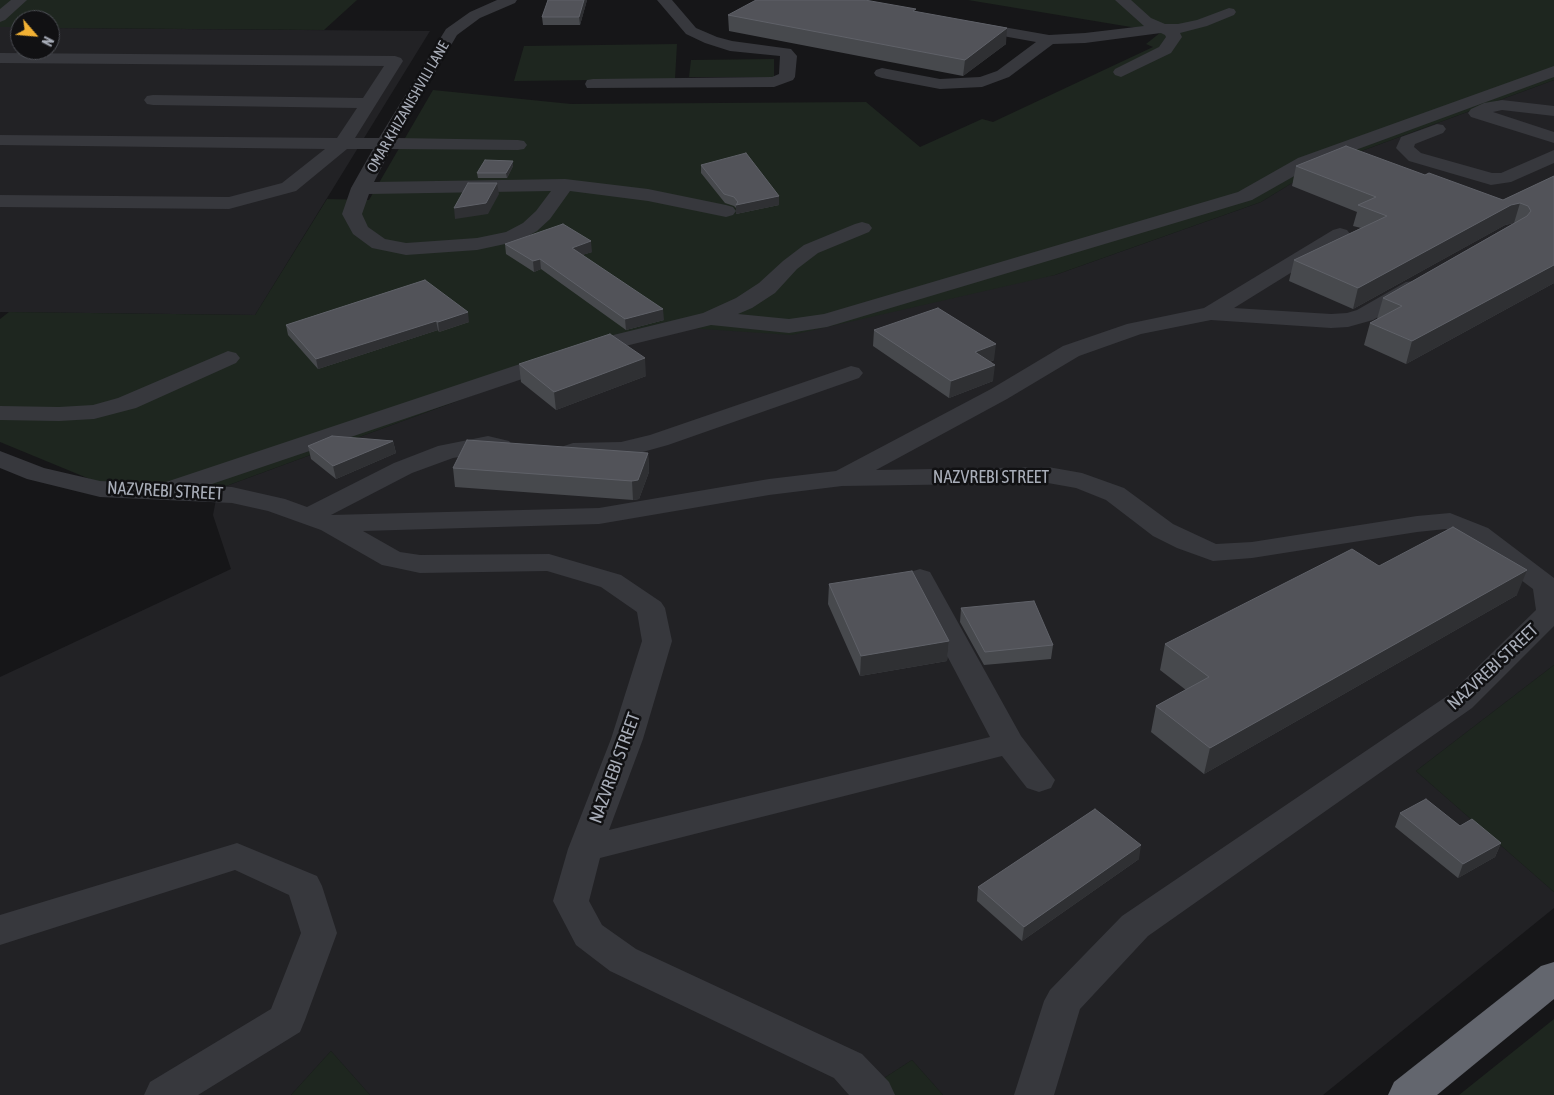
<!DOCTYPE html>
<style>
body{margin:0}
#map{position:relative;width:1554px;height:1095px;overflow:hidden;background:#161618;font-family:"Asap Condensed",sans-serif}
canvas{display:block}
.north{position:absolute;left:10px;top:10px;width:50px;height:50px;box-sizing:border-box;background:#111113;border:1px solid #4d4f55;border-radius:50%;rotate:117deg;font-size:14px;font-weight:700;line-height:20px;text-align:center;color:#a8adb8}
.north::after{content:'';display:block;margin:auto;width:18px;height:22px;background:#f2b134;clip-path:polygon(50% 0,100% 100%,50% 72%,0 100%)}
</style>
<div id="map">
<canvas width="1554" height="1095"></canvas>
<div class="north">N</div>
</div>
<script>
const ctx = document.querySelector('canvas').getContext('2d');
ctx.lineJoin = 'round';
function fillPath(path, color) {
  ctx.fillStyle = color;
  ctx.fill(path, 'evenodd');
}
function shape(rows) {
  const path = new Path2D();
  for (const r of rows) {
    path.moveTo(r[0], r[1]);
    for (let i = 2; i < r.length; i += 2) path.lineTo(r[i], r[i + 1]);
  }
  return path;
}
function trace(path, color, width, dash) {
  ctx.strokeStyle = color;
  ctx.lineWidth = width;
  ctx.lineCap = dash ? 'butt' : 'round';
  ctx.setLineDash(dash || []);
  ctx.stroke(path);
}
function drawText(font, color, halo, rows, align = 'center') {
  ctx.font = font + ' "Asap Condensed",sans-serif';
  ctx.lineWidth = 5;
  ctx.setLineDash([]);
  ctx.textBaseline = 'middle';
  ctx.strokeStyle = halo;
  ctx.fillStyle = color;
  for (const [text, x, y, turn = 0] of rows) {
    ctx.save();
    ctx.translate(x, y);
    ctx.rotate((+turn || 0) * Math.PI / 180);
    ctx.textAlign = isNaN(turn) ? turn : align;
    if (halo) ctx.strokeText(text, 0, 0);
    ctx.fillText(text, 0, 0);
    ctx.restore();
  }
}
const built = shape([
 [0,27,20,27,20,50,50,50,50,28,430,31,255,315,0,312],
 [1554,80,1554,665,1416,771,1554,892,1554,908,1323,1095,943,1095,912,1060,858,1095,370,1095,331,1051,291,1095,0,1095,0,677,231,569,213,515,218,489,612,344,688,328,1055,275,1261,202,1318,167]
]);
const green = shape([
 [0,0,357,0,324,30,50,28,50,20,20,20,20,27,0,27],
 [968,0,1554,0,1554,80,1318,167,1261,202,1055,275,792,335,688,328,612,344,218,489,97,482,0,442,0,319,9,312,255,315,327,199,369,200,433,90,571,104,866,102,920,147,982,119,993,122,1153,47,1146,44,1161,32],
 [677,44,675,79,514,81,524,46],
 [774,59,774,77,689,77,691,60],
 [1554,665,1554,892,1416,771],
 [1554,1019,1554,1095,1459,1095],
 [331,1051,370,1095,291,1095],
 [912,1060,943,1095,858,1095]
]);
const minor = shape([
 [11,0,27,0,5,20,0,22,0,9,11,0],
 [497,0,517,0,515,3,480,18,457,35,397,138,518,140,524,141,527,145,524,149,518,150,391,149,374,182,565,179,648,189,726,205,733,207,736,211,733,215,726,217,648,201,570,191,550,219,537,231,519,241,477,250,406,255,372,248,353,234,342,214,351,188,373,149,347,149,296,191,229,209,0,207,0,195,229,197,282,183,325,149,0,145,0,135,337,138,357,108,153,105,147,104,144,100,147,96,153,95,363,98,384,66,0,63,0,53,395,56,401,58,403,61,355,138,379,138,446,29,470,12,497,0],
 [551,191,536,211,523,223,506,232,477,238,406,243,385,239,368,227,362,214,369,194,551,191],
 [657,0,672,0,696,28,717,37,732,41,791,49,797,56,795,77,793,80,774,87,587,88,585,84,587,80,593,79,772,77,779,74,780,56,730,51,705,43,686,34,657,0],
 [1115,0,1131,0,1151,18,1165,24,1178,24,1197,20,1229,8,1234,9,1236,12,1234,15,1207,26,1180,33,1182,37,1171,53,1121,77,1115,75,1113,72,1115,69,1159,47,1166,37,1165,35,1161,33,1085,43,1053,44,1009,77,982,87,940,89,882,78,876,76,874,73,876,70,882,68,940,79,980,77,997,71,1036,42,964,29,961,26,964,23,969,21,1049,35,1085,33,1144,26,1115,0],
 [1554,66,1554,77,1312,166,1252,200,827,327,789,333,711,325,605,351,206,486,232,487,285,499,307,507,394,463,438,446,488,436,509,441,513,446,509,451,500,454,488,452,453,458,412,473,331,515,599,508,769,479,836,471,991,389,1063,346,1127,324,1204,308,1333,230,1340,228,1347,230,1350,234,1347,238,1234,308,1331,314,1347,313,1357,310,1406,282,1414,281,1422,282,1425,287,1422,292,1373,320,1348,327,1331,328,1211,320,1141,334,1079,356,1007,399,876,470,1048,467,1082,473,1124,488,1173,524,1216,544,1252,542,1417,516,1450,513,1488,528,1554,578,1554,626,1472,708,1148,936,1080,1009,1054,1095,1014,1095,1044,1001,1050,990,1122,916,1450,694,1536,610,1533,589,1468,540,1446,529,1417,532,1252,558,1213,561,1177,548,1153,536,1106,500,1076,488,1048,483,842,486,769,495,599,524,363,531,400,552,420,555,549,554,621,575,661,602,665,608,672,641,643,739,609,830,990,737,906,578,910,572,920,569,930,572,1021,736,1055,780,1051,788,1039,792,1027,788,1002,756,600,858,589,901,602,925,636,949,862,1054,889,1082,895,1095,849,1095,834,1078,610,971,576,945,553,901,568,849,611,739,642,641,637,612,601,587,547,571,420,573,392,567,382,565,321,530,268,511,232,503,100,497,27,479,0,468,0,451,44,468,100,481,160,484,589,341,703,313,736,298,759,283,783,261,804,245,855,224,862,222,869,224,872,228,869,232,818,253,797,269,775,293,752,308,738,314,789,319,824,314,1238,192,1298,158,1554,66],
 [1502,100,1554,106,1554,116,1502,110,1493,112,1554,132,1554,143,1471,117,1468,113,1471,109,1484,103,1502,100],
 [1437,124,1443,125,1446,129,1443,133,1415,144,1414,147,1421,153,1492,173,1501,173,1554,150,1554,163,1511,182,1491,185,1409,161,1396,148,1401,137,1437,124],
 [228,351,236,353,240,358,236,363,136,408,94,419,59,421,0,420,0,406,59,407,93,405,118,398,228,351],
 [851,366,859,368,863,373,859,378,668,445,621,458,573,459,564,456,560,451,564,446,573,443,621,442,650,435,851,366],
 [237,843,317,876,322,886,337,933,305,1020,300,1032,198,1095,144,1095,150,1082,271,1009,301,933,289,895,235,870,0,945,0,915,237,843]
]);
const highway = shape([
 [1554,962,1554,999,1437,1095,1388,1095,1394,1082,1541,966,1554,962]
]);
const wall = shape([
 [548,0,587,0,580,25,543,25,542,17],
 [916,12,1006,44,963,76,729,31,728,15],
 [701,165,779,196,779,205,736,214,736,208,734,206,725,203,701,173],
 [513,166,507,178,478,178,477,173],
 [1296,166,1425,175,1503,200,1554,176,1554,283,1406,364,1364,345,1370,323,1377,319,1383,298,1514,223,1505,225,1353,309,1289,281,1294,260,1361,228,1353,226,1357,212,1292,186],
 [505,244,592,252,582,255,664,320,626,330,541,269,534,272,506,254],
 [425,280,469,322,439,332,438,330,318,369,288,335,286,325],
 [874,330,994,360,990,362,993,381,949,398,873,346],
 [519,364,646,376,556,410,521,382],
 [393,441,396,453,336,479,311,459,308,446],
 [648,453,649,472,639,499,633,500,455,487,453,468],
 [1379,566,1517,595,1204,774,1151,732,1156,706,1186,690,1160,670,1165,644],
 [829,584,949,641,947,661,860,676,828,604],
 [961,608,1053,645,1051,659,984,665,960,622],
 [1400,813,1460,826,1501,843,1495,857,1458,878,1395,827],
 [1139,859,1022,941,977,901,978,887]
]);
const shadedWall = shape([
 [584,0,587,0,580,25,579,17],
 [1007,28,1006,44,963,76,965,60],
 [513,161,513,166,507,178,506,173],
 [497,183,499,194,488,214,455,219,454,208],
 [779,196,779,205,736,214,736,205],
 [1520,203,1514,223,1505,225,1353,309,1358,288,1511,205],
 [591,241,592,252,573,258,572,248],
 [540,259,541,269,534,272,533,261],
 [1554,265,1554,283,1406,364,1412,341],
 [663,309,664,320,626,330,625,319],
 [468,312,469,322,439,332,438,322],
 [436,321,438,330,318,369,316,359],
 [996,344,994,360,973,368,975,352],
 [645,358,646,376,556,410,554,392],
 [995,365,993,381,949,398,951,381],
 [393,441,396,453,336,479,333,466],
 [648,453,649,472,639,499,633,500,632,481],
 [1527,570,1517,595,1204,774,1210,748],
 [949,641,947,661,860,676,861,656],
 [1501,843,1495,857,1458,878,1463,864],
 [1141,845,1139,859,1022,941,1024,927]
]);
const building = shape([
 [548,0,584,0,579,17,542,17,548,0],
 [756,0,865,0,916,9,913,11,1007,28,965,60,728,15,756,0],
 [1346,146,1425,175,1429,173,1503,200,1554,176,1554,265,1412,341,1370,323,1402,306,1383,298,1527,216,1531,211,1528,206,1520,203,1511,205,1358,288,1294,260,1387,216,1358,205,1376,197,1296,166,1346,146],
 [746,153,779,196,736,205,738,202,734,197,724,194,701,165,746,153],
 [485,160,513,161,506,173,477,173,485,160],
 [468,183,497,183,486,203,454,208,468,183],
 [563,224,591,241,572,248,663,309,625,319,540,259,533,261,505,244,563,224],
 [425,280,468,312,438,322,436,321,316,359,286,325,425,280],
 [938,308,996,344,975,352,995,365,951,381,874,330,938,308],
 [610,334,645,358,554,392,519,364,610,334],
 [332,436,393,441,333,466,308,446,332,436],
 [467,440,648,453,638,480,632,481,453,468,467,440],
 [1453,527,1527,570,1210,748,1156,706,1209,677,1165,644,1352,549,1379,566,1453,527],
 [912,571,949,641,861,656,829,584,912,571],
 [1034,601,1053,645,985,652,961,608,1034,601],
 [1426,799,1460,826,1472,819,1501,843,1463,864,1400,813,1426,799],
 [1095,809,1141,845,1024,927,978,887,1095,809]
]);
const farStreetnames = [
 ["OMAR KHIZANISHVILI LANE",408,107,-60]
];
const streetNames = [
 ["NAZVREBI STREET",991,477],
 ["NAZVREBI STREET",165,491,3],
 ["NAZVREBI STREET",1493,667,-43],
 ["NAZVREBI STREET",615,768,-70]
];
fillPath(built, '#222225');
fillPath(green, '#1e261f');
fillPath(minor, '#37383d');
fillPath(highway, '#63666e');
fillPath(wall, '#47494d');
fillPath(shadedWall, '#2f3033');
fillPath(building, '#525359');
trace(building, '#5f6168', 1);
drawText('15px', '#a8adb8', '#111113', farStreetnames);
drawText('18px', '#a8adb8', '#111113', streetNames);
</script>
